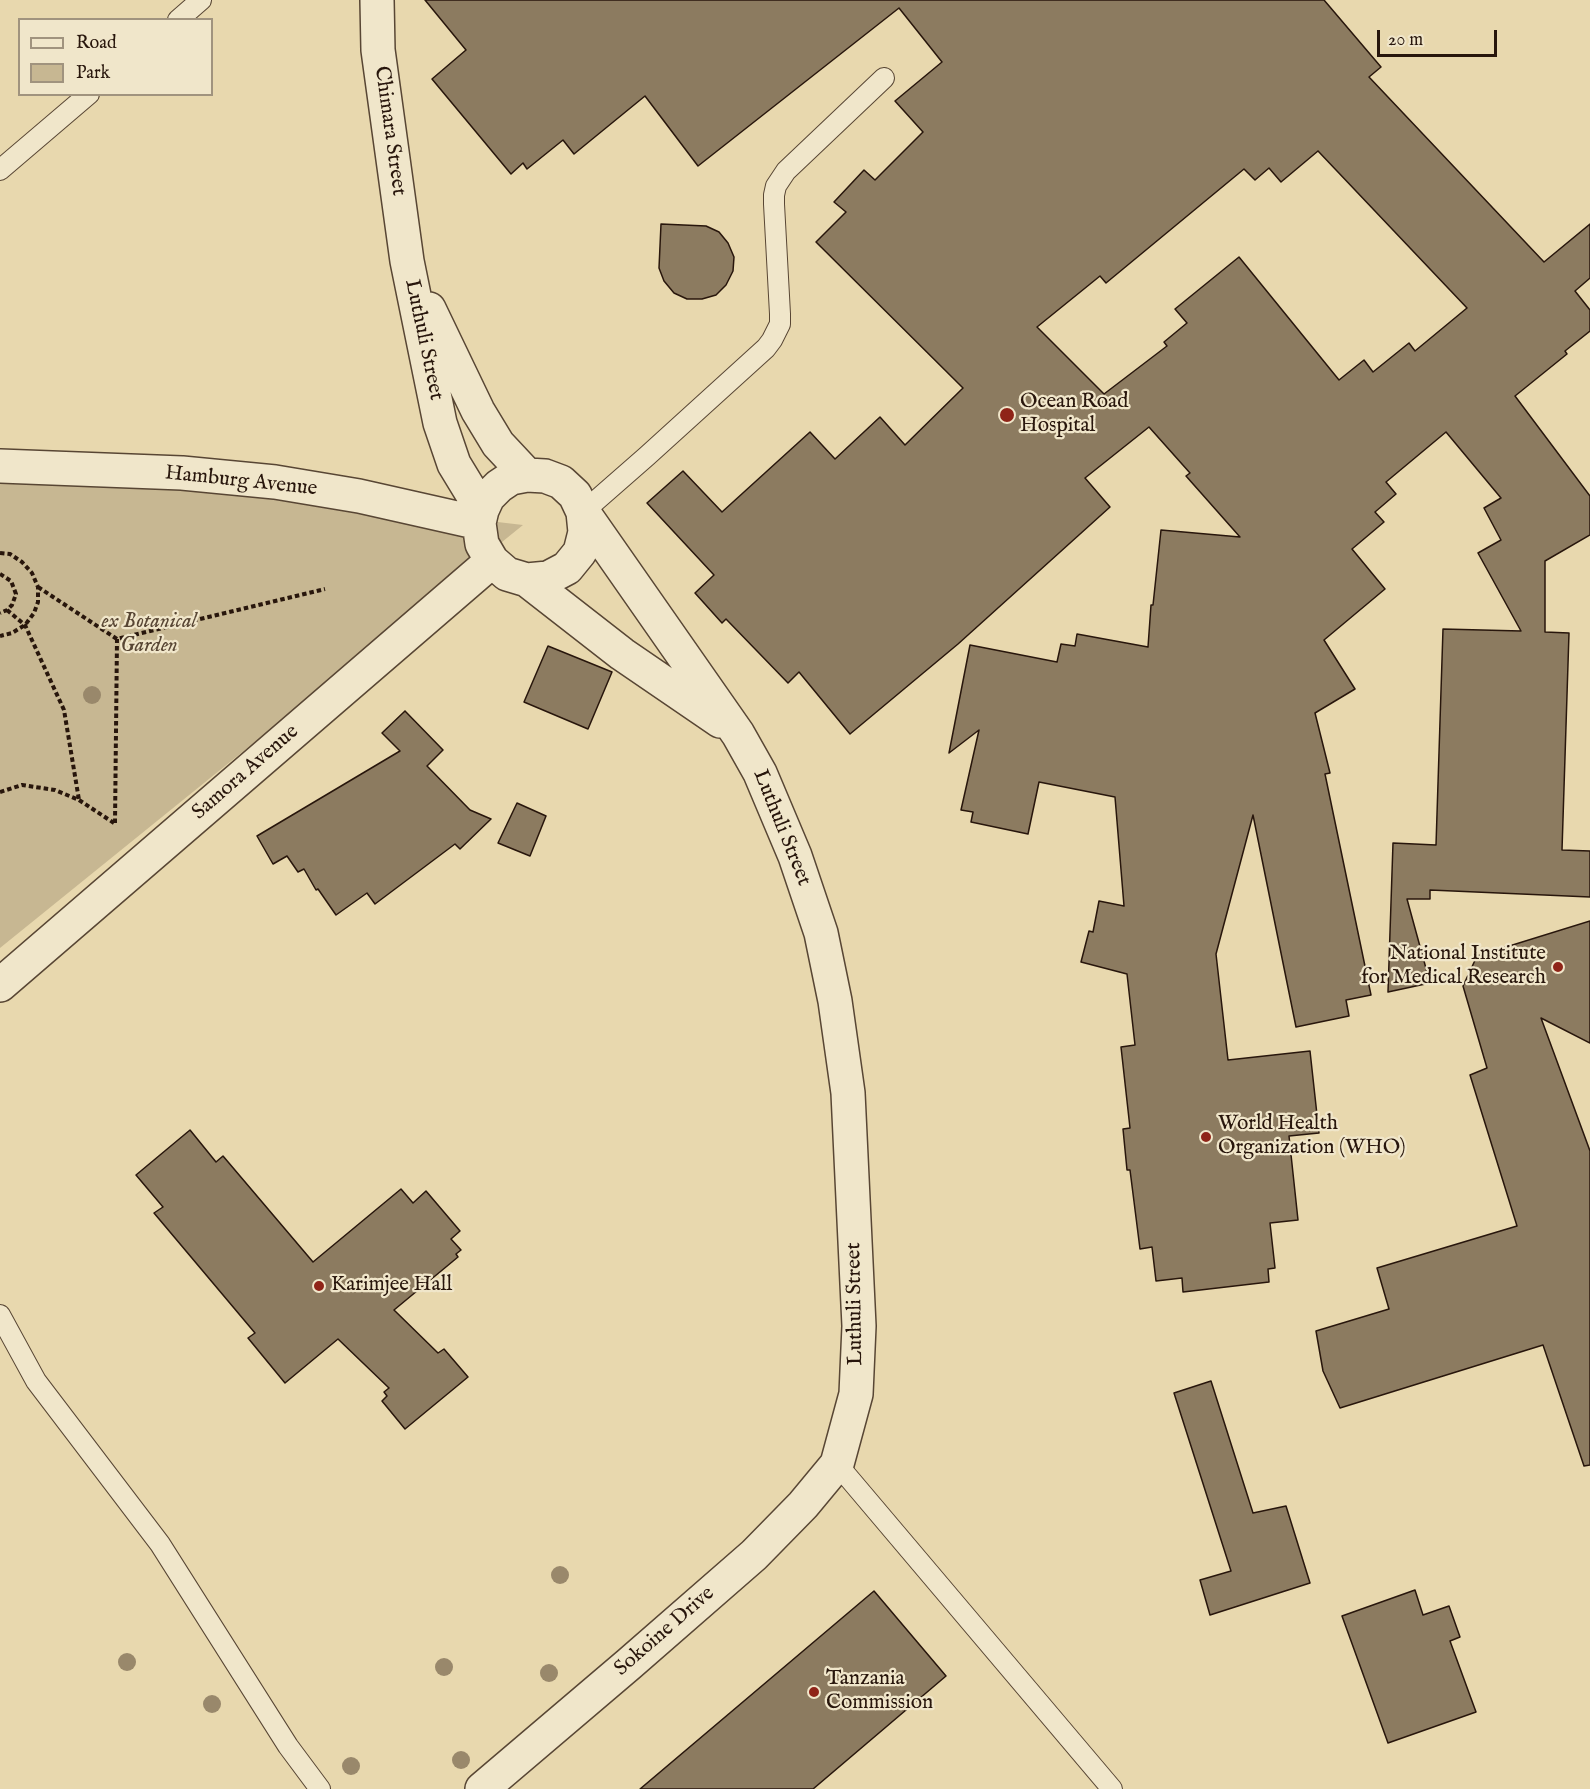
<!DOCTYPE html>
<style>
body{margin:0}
#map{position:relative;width:1590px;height:1789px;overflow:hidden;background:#e8d8ae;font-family:"IM FELL English",serif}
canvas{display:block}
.legend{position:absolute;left:18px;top:18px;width:195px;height:78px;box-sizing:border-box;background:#f0e6ca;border:2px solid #a0937e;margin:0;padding:8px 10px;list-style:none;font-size:18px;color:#28160c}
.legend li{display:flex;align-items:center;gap:12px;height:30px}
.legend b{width:30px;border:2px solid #a0937e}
.scale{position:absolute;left:1377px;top:30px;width:120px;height:27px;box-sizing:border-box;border:3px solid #28160c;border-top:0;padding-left:8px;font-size:18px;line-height:21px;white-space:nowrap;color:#28160c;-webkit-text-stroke:4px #f0e6ca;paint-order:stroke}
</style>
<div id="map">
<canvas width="1590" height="1789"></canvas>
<ul class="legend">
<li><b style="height:8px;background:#f0e6ca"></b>Road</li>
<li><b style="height:16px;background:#c7b792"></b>Park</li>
</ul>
<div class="scale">20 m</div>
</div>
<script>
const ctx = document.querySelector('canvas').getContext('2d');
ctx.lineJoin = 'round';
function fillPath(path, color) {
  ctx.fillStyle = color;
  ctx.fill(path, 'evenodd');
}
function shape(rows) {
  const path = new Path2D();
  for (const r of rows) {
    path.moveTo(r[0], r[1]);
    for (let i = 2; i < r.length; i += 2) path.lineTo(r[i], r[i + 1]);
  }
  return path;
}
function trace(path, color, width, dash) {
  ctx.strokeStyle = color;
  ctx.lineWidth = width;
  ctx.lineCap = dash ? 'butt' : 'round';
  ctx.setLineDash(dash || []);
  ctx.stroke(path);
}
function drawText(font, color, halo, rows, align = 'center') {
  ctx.font = font + ' "IM FELL English",serif';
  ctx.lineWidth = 4.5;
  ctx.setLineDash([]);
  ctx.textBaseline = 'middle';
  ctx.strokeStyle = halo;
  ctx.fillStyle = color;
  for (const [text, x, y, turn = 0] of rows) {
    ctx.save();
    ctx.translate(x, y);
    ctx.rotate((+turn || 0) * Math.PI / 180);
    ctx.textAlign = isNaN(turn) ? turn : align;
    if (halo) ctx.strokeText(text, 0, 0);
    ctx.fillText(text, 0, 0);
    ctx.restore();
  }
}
const green = shape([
 [0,481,200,487,523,525,0,948]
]);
const building = shape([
 [425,0,1324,0,1381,67,1369,77,1544,262,1590,224,1590,278,1575,291,1590,310,1590,331,1565,351,1567,354,1515,396,1590,496,1590,535,1545,561,1545,632,1569,633,1562,850,1590,851,1590,897,1430,890,1430,899,1407,899,1430,983,1388,992,1393,843,1436,845,1443,629,1521,631,1478,553,1501,540,1484,508,1501,498,1446,432,1386,482,1396,494,1375,512,1384,522,1352,549,1385,589,1324,640,1355,689,1315,713,1330,773,1325,774,1371,995,1346,1000,1349,1016,1296,1027,1253,815,1216,954,1228,1060,1310,1051,1319,1133,1289,1136,1298,1220,1270,1223,1275,1268,1268,1269,1269,1282,1183,1292,1182,1278,1156,1281,1152,1247,1140,1249,1130,1170,1127,1170,1123,1129,1130,1128,1121,1047,1135,1045,1127,974,1081,962,1089,931,1093,932,1099,901,1124,906,1115,797,1039,782,1028,834,971,822,973,812,961,810,979,730,949,753,970,645,1057,662,1061,644,1075,646,1077,634,1148,647,1151,605,1153,605,1161,530,1240,537,1186,476,1190,473,1149,427,1085,478,1110,507,958,644,850,734,799,672,788,683,726,619,722,623,695,593,714,575,647,503,683,471,722,512,810,432,835,459,880,417,905,445,963,388,816,242,846,212,834,202,864,170,875,180,923,132,895,101,942,62,899,8,698,166,645,96,574,154,563,140,527,169,523,163,511,174,432,79,466,50,425,0],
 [1318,151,1467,308,1415,351,1409,343,1373,372,1364,360,1339,380,1239,257,1175,309,1187,323,1164,342,1167,346,1104,394,1037,327,1100,276,1106,283,1244,169,1255,180,1269,168,1281,182,1318,151],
 [661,224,706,226,719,232,728,243,734,257,733,271,726,285,716,295,702,299,687,299,674,293,664,281,659,268,661,224],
 [548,646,612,672,588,729,524,702,548,646],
 [405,711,443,750,427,766,470,810,491,819,460,849,455,844,375,904,367,893,336,915,318,889,316,890,304,869,298,872,287,856,273,864,257,836,400,751,382,733,405,711],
 [517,803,546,816,530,856,498,843,517,803],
 [1590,921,1590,1043,1541,1018,1590,1151,1590,1465,1584,1466,1543,1345,1340,1408,1323,1371,1316,1331,1389,1309,1377,1268,1517,1226,1470,1075,1487,1068,1463,986,1477,956,1590,921],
 [190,1130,216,1162,223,1156,313,1262,401,1189,413,1203,426,1191,460,1231,451,1239,461,1250,456,1254,458,1257,394,1310,438,1353,444,1349,468,1377,405,1429,382,1401,387,1396,384,1392,389,1388,338,1339,285,1383,248,1338,255,1333,154,1213,163,1207,136,1175,190,1130],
 [1211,1381,1253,1513,1286,1506,1310,1583,1210,1615,1200,1580,1231,1571,1174,1393,1211,1381],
 [1415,1590,1423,1615,1449,1606,1460,1637,1450,1641,1476,1712,1388,1743,1342,1616,1415,1590],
 [874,1591,946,1676,813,1789,640,1789,874,1591]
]);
const path = shape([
 [0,553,10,554,22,562,32,573,38,587,38,602,34,613,25,625,12,633,0,636],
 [0,574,11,581,16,594,12,605,7,610,0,613],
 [38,587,117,639,325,589],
 [7,610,25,625,64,710,79,800],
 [0,792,22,785,55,790,79,800,114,823],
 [115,823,117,639]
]);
const service = shape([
 [178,20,201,0],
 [0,170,89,94],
 [583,512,647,456,766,348,772,340,780,324,780,314,774,204,774,195,776,186,786,171,884,78],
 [0,1315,36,1381,160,1544,288,1746,320,1789],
 [837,1464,1112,1789]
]);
const tertiary = shape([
 [377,0,378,50,407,261,440,423,454,464,482,510],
 [429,309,478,411,498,444,527,475],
 [0,466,182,473,275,482,359,496,479,523],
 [527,580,622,654,720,721],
 [0,985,492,561],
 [482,1789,629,1664,754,1555,803,1505,837,1464,856,1394,859,1326,848,1093,835,1001,821,933,795,856,760,773,738,734,583,512,575,495,561,482,545,476,527,475,511,478,499,486,488,497,482,510,479,523,482,544,492,561,507,574,527,580,548,578,567,568,580,552,585,532,583,512]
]);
const trees = [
 [92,695],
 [560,1575],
 [127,1662],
 [444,1667],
 [549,1673],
 [212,1704],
 [461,1760],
 [351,1766]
];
const markers = [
 [1007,415,8,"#8f2418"],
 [1558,967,6,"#8f2418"],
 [1206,1137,6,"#8f2418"],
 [319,1286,6,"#8f2418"],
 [814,1692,6,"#8f2418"]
];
const streetNames = [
 ["Chimara Street",389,131,82],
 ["Luthuli Street",423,340,78],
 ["Hamburg Avenue",241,482,6],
 ["Samora Avenue",246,773,-41],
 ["Luthuli Street",781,828,68],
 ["Luthuli Street",856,1304,-91],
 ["Sokoine Drive",665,1632,-41]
];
const poiNames = [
 ["Ocean Road",1020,403],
 ["Hospital",1020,427],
 ["National Institute",1546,955,"right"],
 ["for Medical Research",1546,979,"right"],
 ["World Health",1218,1125],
 ["Organization (WHO)",1218,1149],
 ["Karimjee Hall",331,1286],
 ["Tanzania",826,1680],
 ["Commission",826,1704]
];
const parkNames = [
 ["ex Botanical",149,623],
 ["Garden",149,647]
];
fillPath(green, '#c7b792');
fillPath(building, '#8c7b60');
trace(building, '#28160c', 1.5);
trace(service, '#584634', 22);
trace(tertiary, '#584634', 36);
trace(path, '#28160c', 4, [4.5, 3]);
trace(service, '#f0e6ca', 20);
trace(tertiary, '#f0e6ca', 33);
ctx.fillStyle = '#99886b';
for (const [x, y] of trees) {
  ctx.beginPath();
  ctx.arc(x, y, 9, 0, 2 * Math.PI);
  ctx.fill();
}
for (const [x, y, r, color] of markers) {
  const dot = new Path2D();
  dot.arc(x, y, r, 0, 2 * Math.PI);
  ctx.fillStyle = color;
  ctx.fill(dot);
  trace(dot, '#f0e6ca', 2);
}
drawText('21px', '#28160c', '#f0e6ca', streetNames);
drawText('21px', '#28160c', '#f0e6ca', poiNames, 'left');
drawText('italic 21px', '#584634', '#f0e6ca', parkNames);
</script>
